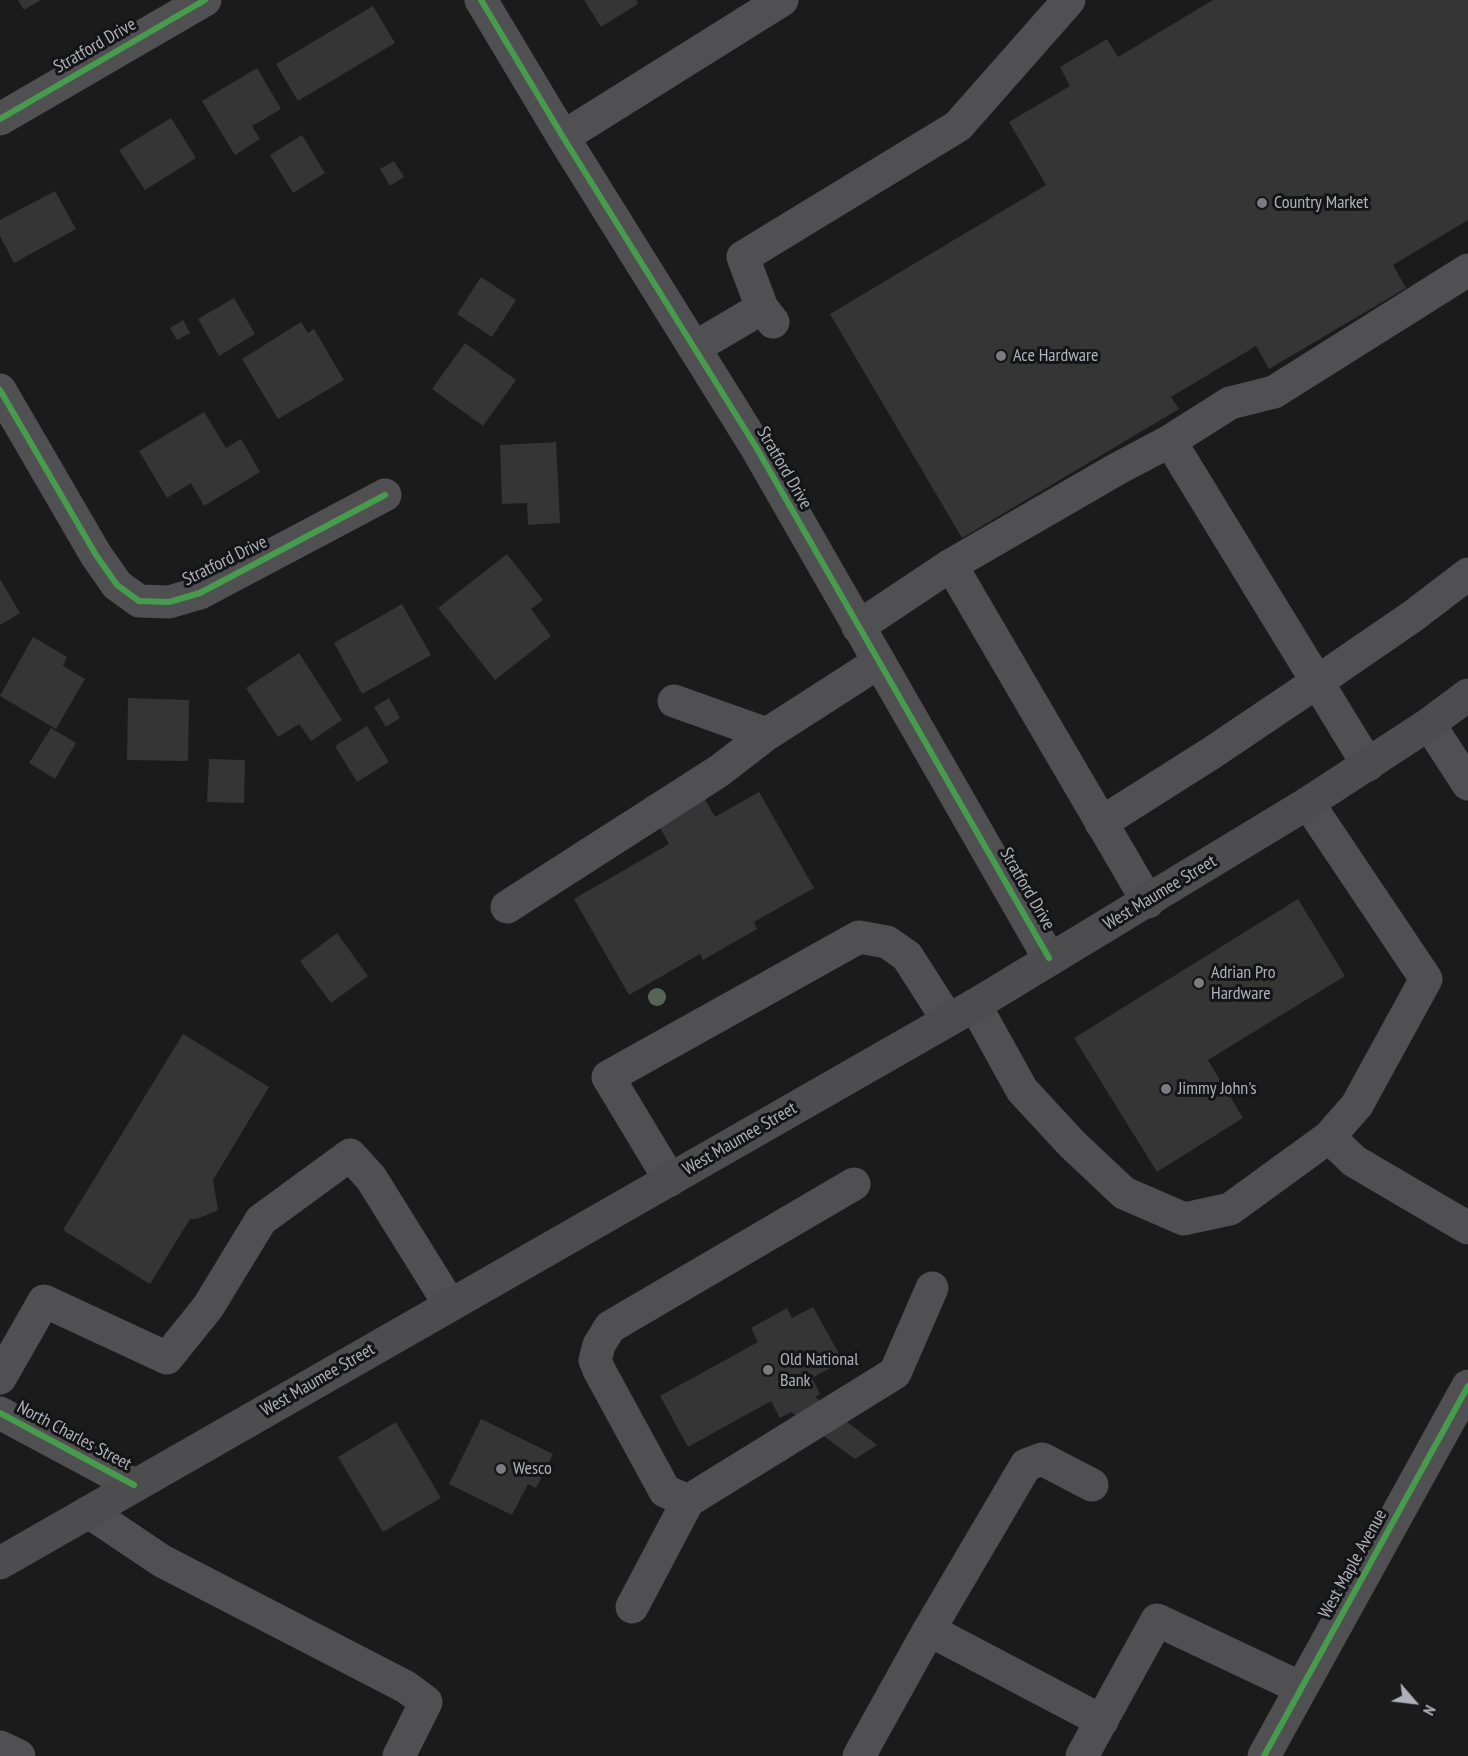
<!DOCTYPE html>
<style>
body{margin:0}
#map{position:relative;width:1468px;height:1756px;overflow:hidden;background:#1b1b1b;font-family:"PT Sans Narrow",sans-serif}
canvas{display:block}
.north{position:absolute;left:1384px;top:1672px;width:60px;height:60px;-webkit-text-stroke:4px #151517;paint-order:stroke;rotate:118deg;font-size:16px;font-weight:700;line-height:24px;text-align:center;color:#aeb1ba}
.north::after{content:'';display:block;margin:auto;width:21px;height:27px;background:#aeb1ba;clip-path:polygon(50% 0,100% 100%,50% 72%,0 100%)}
</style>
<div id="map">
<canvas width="1468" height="1756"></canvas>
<div class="north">N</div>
</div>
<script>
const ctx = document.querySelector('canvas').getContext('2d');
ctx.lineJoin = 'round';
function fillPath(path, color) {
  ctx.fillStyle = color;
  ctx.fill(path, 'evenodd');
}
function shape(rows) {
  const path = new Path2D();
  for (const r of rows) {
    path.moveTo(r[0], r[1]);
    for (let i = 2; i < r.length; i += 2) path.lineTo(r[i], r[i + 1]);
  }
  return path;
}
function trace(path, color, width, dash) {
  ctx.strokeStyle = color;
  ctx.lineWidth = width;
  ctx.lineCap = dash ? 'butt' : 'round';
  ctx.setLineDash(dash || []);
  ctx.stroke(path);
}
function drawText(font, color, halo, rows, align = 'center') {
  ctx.font = font + ' "PT Sans Narrow",sans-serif';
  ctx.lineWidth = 6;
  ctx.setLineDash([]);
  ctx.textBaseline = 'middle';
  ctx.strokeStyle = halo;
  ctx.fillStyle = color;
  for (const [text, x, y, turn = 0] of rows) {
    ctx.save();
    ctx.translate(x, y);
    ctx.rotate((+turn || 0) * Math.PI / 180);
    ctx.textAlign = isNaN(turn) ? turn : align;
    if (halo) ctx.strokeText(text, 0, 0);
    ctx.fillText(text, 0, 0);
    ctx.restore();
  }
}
const building = shape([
 [18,0,41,0,24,10],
 [584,0,636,0,638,4,601,27],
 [1213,0,1468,0,1468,220,1393,265,1406,288,1269,369,1256,346,1171,397,1179,409,962,538,830,314,1046,185,1009,122,1070,86,1060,67,1107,39,1118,57],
 [373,6,395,43,298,101,276,64],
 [257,68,281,109,252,126,260,139,235,155,202,101],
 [171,118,196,158,145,190,119,150],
 [302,135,325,173,293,193,270,155],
 [394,161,404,177,390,186,380,169],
 [55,191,76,229,14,263,0,236,0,220],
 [481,277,516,300,492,337,457,314],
 [234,298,255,334,219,356,198,319],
 [183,320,190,333,177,340,170,328],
 [301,322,308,333,314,329,344,380,278,419,242,359],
 [465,343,516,380,483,426,432,389],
 [204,412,226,448,241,439,260,472,204,506,191,483,167,498,139,451],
 [556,442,560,523,528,525,527,503,502,504,500,445],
 [507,554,543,600,531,609,551,636,495,680,438,608],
 [0,579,20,613,0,625],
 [402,604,431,655,362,694,334,643],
 [33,637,67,657,63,666,85,679,56,729,0,696],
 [299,653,342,720,311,741,299,724,278,737,246,688],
 [128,698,189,700,188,761,127,760],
 [389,698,400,718,386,727,374,707],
 [367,726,389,762,357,782,335,746],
 [51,728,76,743,55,779,29,763],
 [209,759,245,760,244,803,207,802],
 [690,773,715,817,759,792,814,888,754,922,757,929,703,960,700,954,629,995,574,899,669,844,644,799],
 [1298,899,1345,976,1208,1060,1243,1118,1157,1172,1074,1038],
 [337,933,368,976,331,1003,300,961],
 [183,1034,269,1087,213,1180,218,1210,197,1219,190,1219,150,1284,63,1230],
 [813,1307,843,1361,812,1378,820,1394,815,1397,877,1445,855,1459,791,1412,780,1418,771,1401,688,1447,660,1396,758,1342,751,1328,787,1308,792,1318],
 [481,1419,553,1454,536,1488,528,1484,512,1515,449,1484],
 [396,1422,441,1498,383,1532,338,1457]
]);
const minor = shape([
 [481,0,563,137,756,447,1049,958],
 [0,119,205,0],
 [563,137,782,0],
 [762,308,743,257,958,126,1069,0],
 [694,348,762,308,773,322],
 [0,390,96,555,117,585,139,601,169,602,200,593,385,495],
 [1170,441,1368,765],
 [858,627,951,565],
 [674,701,767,734,879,662],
 [1429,724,1468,784],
 [1308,803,1426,979,1357,1105,1329,1137],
 [1101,823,1210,754,1317,682,1413,616,1468,574],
 [1148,902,951,565,1117,469,1170,441,1230,403,1274,392,1468,270],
 [507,907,719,771,767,734],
 [975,1005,1022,1090,1072,1144,1124,1193,1184,1219,1230,1209,1329,1137,1354,1161,1468,1228],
 [670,1180,608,1077,859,937,887,942,907,956,948,1020],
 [854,1184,610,1327,599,1345,595,1360,599,1370,665,1491,688,1501,895,1373,932,1288],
 [0,1378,44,1301,167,1358,208,1307,261,1220,350,1155,371,1178,450,1305],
 [0,1413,134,1485],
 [89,1512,162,1561,406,1687,426,1702,399,1756],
 [632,1607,688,1501],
 [929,1630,1026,1465,1042,1459,1092,1485],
 [0,1747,19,1756],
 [859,1756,929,1630,1102,1721],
 [1082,1756,1157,1620,1301,1688],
 [1264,1756,1468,1386]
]);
const major = shape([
 [0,1563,975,1005,1308,803,1429,724,1468,695]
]);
const cycleway = shape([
 [481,0,563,137,756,447,1049,958],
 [0,119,205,0],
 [0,390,96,555,117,585,139,601,169,602,200,593,385,495],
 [0,1413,134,1485],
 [1264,1756,1468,1386]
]);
const trees = [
 [657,997]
];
const markers = [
 [1262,203,6,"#7b7c82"],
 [1001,356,6,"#7b7c82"],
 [1199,983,6,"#7b7c82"],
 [1166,1089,6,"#7b7c82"],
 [768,1370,6,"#7b7c82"],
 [501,1469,6,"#7b7c82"]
];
const streetNames = [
 ["Stratford Drive",95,46,-30],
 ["Stratford Drive",784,468,60],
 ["Stratford Drive",225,561,-26],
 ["Stratford Drive",1027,889,60],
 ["West Maumee Street",1160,893,-31],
 ["West Maumee Street",740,1139,-30],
 ["West Maumee Street",318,1380,-30],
 ["North Charles Street",74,1436,28],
 ["West Maple Avenue",1353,1564,-61]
];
const poiNames = [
 ["Country Market",1274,203],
 ["Ace Hardware",1013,356],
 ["Adrian Pro",1211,973],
 ["Hardware",1211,994],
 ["Jimmy John's",1178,1089],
 ["Old National",780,1360],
 ["Bank",780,1381],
 ["Wesco",513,1469]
];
fillPath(building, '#353536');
trace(minor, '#505053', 33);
trace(major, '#4d4d4f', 33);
trace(cycleway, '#469c4c', 6);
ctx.fillStyle = '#576559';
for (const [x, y] of trees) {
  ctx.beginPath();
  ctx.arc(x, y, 9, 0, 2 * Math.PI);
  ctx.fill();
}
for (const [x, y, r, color] of markers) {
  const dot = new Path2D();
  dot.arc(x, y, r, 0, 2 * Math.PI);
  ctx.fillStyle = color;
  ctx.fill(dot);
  trace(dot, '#151517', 2);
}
drawText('18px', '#aeb1ba', '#151517', streetNames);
drawText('18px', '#aeb1ba', '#151517', poiNames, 'left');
</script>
